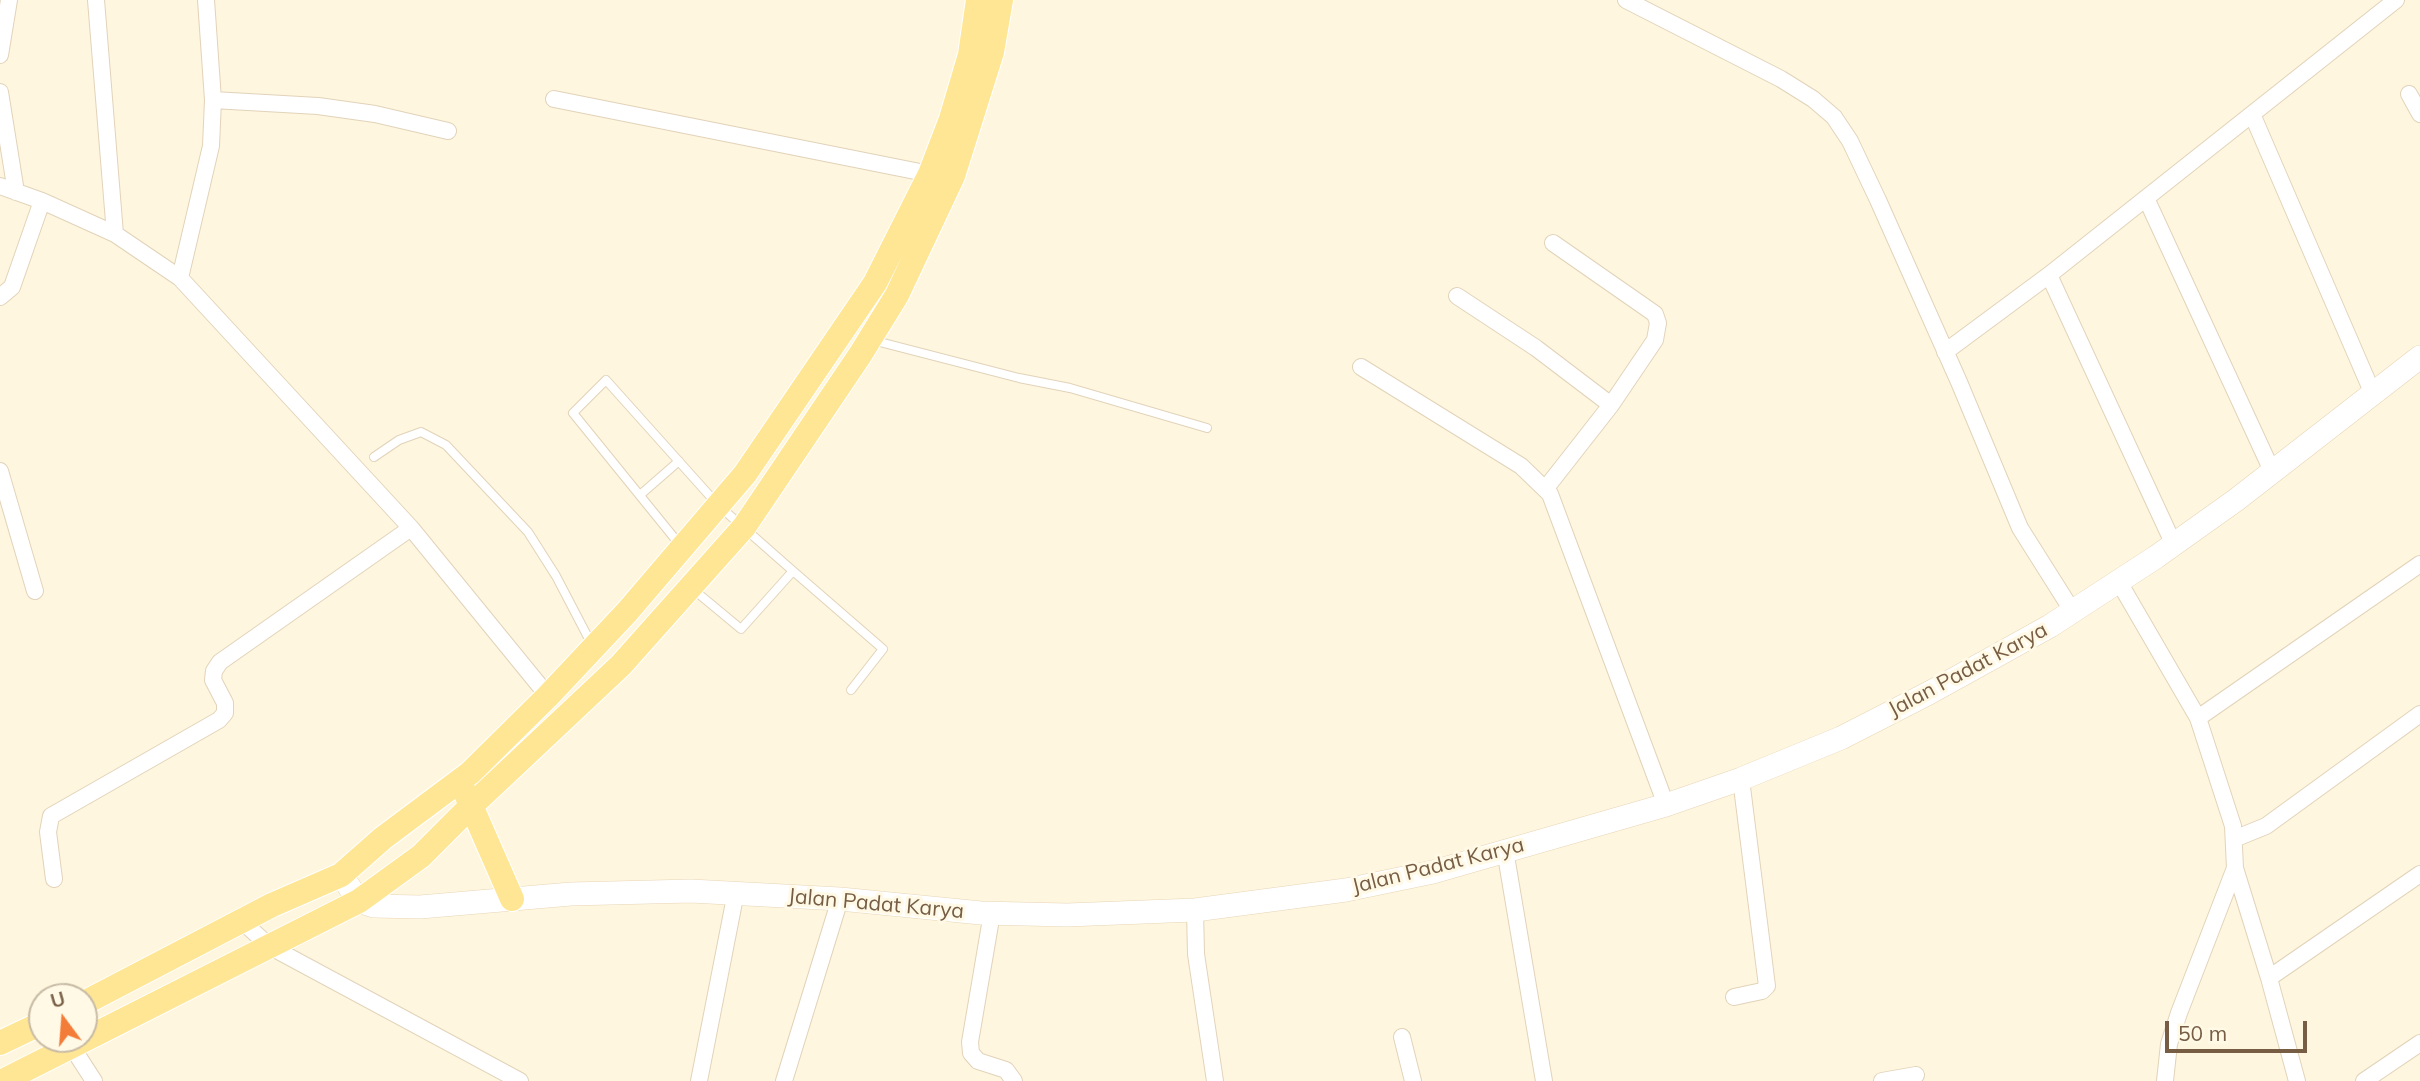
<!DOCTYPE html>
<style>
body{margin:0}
#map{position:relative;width:2420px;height:1081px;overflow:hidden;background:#fef6de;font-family:Mulish,sans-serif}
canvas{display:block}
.north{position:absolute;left:28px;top:983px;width:70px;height:70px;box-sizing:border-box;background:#fff9e6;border:2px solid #c8bba5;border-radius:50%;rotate:344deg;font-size:19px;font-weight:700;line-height:28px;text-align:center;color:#765d44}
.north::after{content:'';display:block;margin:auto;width:24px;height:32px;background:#f37c38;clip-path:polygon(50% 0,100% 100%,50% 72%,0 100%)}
.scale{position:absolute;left:2165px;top:1021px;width:142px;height:32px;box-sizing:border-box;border:4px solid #765d44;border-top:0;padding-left:9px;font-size:21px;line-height:24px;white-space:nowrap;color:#765d44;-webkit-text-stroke:5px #fff9e6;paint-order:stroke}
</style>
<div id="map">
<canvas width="2420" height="1081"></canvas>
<div class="north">U</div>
<div class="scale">50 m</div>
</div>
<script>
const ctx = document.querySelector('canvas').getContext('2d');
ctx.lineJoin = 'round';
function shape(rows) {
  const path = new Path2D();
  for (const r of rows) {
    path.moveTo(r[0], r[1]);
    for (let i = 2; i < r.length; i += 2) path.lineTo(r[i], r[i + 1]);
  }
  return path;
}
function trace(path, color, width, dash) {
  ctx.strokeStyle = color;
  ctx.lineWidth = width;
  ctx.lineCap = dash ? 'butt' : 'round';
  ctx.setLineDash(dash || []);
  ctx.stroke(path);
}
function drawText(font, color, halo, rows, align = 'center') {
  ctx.font = font + ' Mulish,sans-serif';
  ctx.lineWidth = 6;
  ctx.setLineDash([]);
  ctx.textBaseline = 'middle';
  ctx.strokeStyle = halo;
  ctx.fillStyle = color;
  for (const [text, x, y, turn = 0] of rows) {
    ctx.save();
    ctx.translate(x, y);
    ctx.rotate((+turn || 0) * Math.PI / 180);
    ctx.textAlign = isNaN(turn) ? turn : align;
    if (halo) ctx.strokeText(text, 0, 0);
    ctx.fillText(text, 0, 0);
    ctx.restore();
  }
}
const lane = shape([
 [872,340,1019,378,1070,388,1207,428],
 [374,457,399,440,421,432,446,445,528,532,556,576,591,643],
 [640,495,679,461],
 [680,545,573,413,606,380,718,505,793,571,741,629,694,590],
 [793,571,883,649,851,690]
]);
const street = shape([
 [96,0,115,234],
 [1626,0,1781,79,1813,99,1834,117,1850,141,1878,200,1959,382,2020,528,2073,612],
 [0,55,9,0],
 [0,92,16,192],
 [2409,94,2420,114],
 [554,99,930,174],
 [213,100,318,106,375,114,448,131],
 [2252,114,2373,394],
 [0,186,42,201,115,234,180,278,411,528,548,696],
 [2146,198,2272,471],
 [1553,243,1655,314,1658,323,1655,340,1611,405],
 [2049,275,2174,545],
 [180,278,211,146,213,100,206,0],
 [1457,296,1536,348,1611,405,1546,488],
 [0,297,12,287,42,201],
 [1945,352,2049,275,2396,0],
 [1361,367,1521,466,1550,494,1666,805],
 [0,471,35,591],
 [2119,582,2198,718,2233,826,2235,868,2269,978,2297,1081],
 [2198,718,2420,564],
 [2234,839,2266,826,2420,714],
 [1505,850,1544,1081],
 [54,879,48,832,51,816,219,720,225,713,225,703,213,680,214,671,220,662,411,528],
 [1195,910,1196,954,1215,1081],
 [992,913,970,1042,971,1053,978,1061,1006,1070,1014,1081],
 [242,921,269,946,520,1081],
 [2269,978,2420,874],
 [1734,997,1762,991,1767,986,1741,779],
 [1402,1037,1413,1081],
 [72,1047,94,1081],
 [699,1081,736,892],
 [784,1081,840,899],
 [1882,1081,1916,1075],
 [2165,1081,2169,1044,2179,1013,2235,868],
 [2364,1081,2420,1043]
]);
const secondary = shape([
 [341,875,359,901,374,906,420,907,571,894,691,891,840,899,981,913,1067,915,1195,910,1346,890,1433,872,1666,805,1741,779,1841,738,1929,693,2050,626,2156,557,2236,500,2420,357]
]);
const primary = shape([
 [466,794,512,899],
 [84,1003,272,905,341,875,383,838,470,773,548,696,627,612,745,474,875,283,930,174,951,119,970,55,978,0],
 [0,1043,42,1023],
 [3,1081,359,901,421,856,471,806,621,665,744,527,860,355,897,295,953,176,992,52,1001,0]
]);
const streetNames = [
 ["Jalan Padat Karya",1968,670,-28],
 ["Jalan Padat Karya",1438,866,-14],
 ["Jalan Padat Karya",876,904,5]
];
trace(lane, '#e2d3ba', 10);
trace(street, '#e2d3ba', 18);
trace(secondary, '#e8d5b7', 24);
trace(primary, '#fff', 26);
trace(lane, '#fff', 8);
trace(street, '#fff', 16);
trace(secondary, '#fff', 23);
trace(primary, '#ffe694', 24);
drawText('21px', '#765d44', '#fff9e6', streetNames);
</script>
